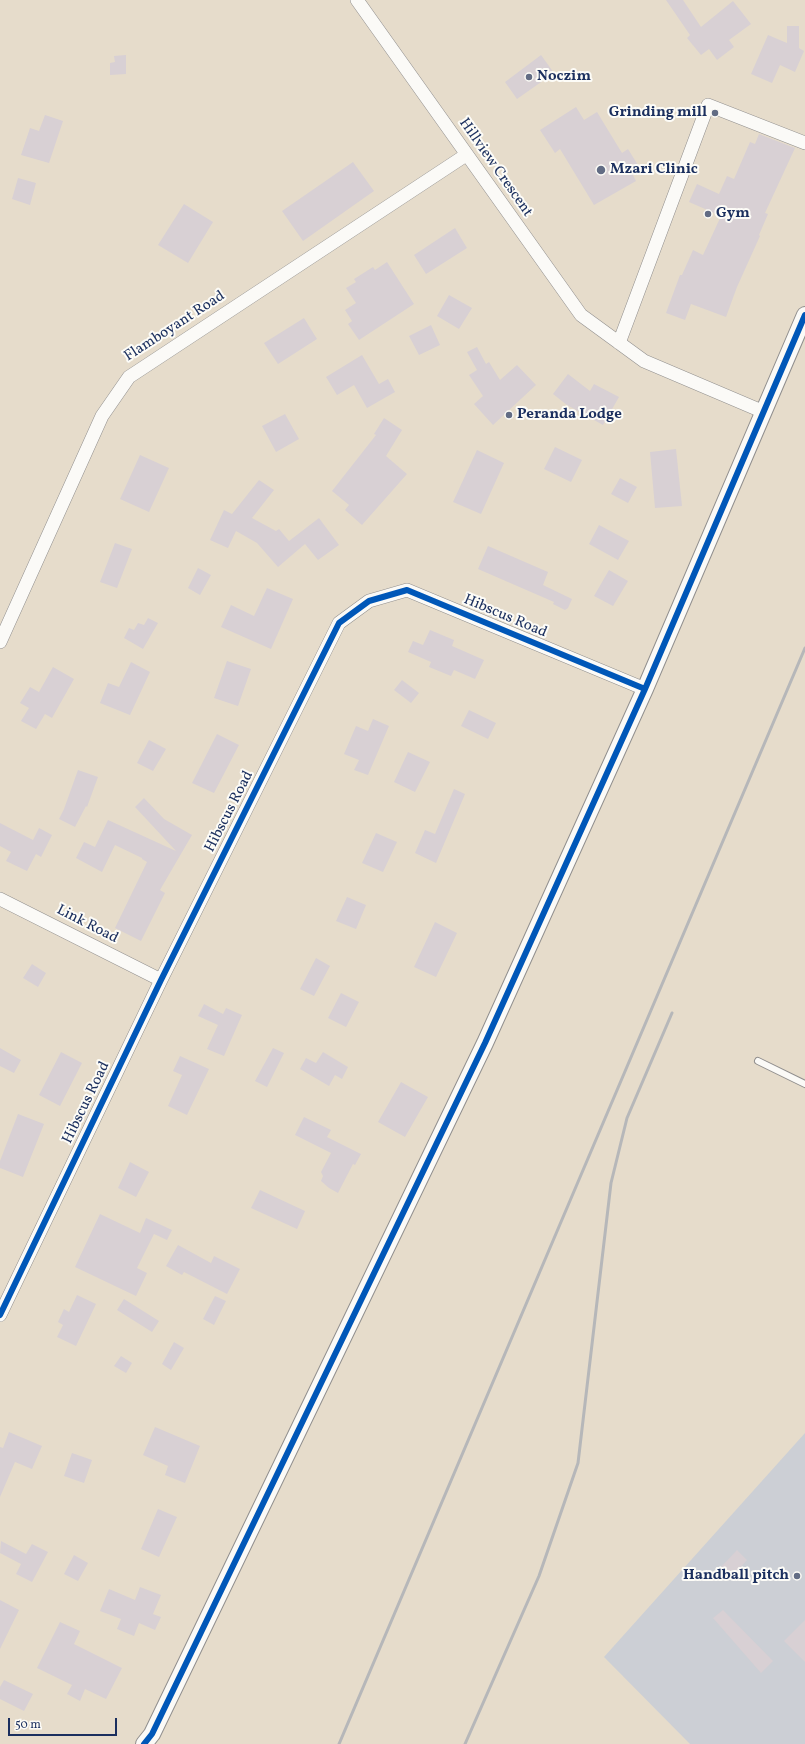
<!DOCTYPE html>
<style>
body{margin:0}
#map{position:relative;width:805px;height:1744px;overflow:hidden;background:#e6dccb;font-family:Vollkorn,serif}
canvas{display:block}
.scale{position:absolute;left:8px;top:1718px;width:109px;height:18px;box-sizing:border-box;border:2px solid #1b2f5e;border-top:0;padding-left:5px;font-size:12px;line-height:14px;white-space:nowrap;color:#1b2f5e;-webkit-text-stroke:3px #fdfcf7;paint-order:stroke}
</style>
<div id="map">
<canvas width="805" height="1744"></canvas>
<div class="scale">50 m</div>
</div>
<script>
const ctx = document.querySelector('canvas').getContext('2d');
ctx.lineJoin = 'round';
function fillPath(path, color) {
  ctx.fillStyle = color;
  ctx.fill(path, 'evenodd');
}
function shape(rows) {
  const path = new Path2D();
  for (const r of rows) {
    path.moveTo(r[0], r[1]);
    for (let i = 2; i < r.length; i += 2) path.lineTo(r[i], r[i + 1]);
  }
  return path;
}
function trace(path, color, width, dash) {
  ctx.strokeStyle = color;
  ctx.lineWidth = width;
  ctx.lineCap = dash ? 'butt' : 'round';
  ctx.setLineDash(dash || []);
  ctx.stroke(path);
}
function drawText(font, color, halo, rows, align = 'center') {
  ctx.font = font + ' Vollkorn,serif';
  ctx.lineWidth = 4;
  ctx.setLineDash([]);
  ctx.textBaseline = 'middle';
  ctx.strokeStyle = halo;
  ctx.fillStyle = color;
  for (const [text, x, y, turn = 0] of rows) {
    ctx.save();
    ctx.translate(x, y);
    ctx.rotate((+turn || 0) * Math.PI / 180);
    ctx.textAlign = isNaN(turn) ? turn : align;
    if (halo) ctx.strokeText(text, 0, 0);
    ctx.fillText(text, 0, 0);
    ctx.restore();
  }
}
const industrial = shape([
 [805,1433,805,1744,690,1744,604,1657]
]);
const building = shape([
 [666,0,683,0,701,27,733,1,751,24,729,40,734,47,717,60,709,49,701,55,687,38,690,35],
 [787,26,799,26,799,48,804,51,795,72,780,65,772,83,751,74,768,35,787,43],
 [126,55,126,74,110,75,110,63,115,62,114,56],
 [541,55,554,73,517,99,505,82],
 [576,107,584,120,597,112,622,153,628,149,641,170,633,175,636,181,594,205,560,149,555,153,540,130],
 [45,115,63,121,49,163,21,155,30,128,39,131],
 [759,134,795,148,765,213,768,214,759,235,760,236,737,287,726,317,691,304,685,320,666,313,680,275,682,275,693,250,703,255,721,216,689,202,697,184,719,194,727,176,734,179,750,142,755,144],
 [353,162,374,191,303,241,282,211],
 [18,178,36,183,30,205,12,199],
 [184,204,213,222,188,263,158,245],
 [455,228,467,248,426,274,414,255],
 [387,262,414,304,359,340,348,324,352,321,345,310,356,303,346,288,356,282,354,279,373,267,375,270],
 [449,295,472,308,459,329,437,316],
 [304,318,317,339,278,364,264,343],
 [431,325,440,345,419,355,409,336],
 [477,347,486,364,489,362,500,380,517,365,536,385,493,425,474,404,483,396,469,375,477,370,467,352],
 [362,355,379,384,388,379,395,392,367,408,354,385,337,395,326,377],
 [568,374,590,391,594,384,619,397,603,425,567,405,553,394],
 [285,414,299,439,276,452,262,426],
 [384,418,402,430,386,456,407,474,362,525,345,510,349,505,332,491,376,435,374,434],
 [555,447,582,460,571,482,544,469],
 [676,449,682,506,655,508,650,452],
 [477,450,504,463,481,514,453,502],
 [140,455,169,468,149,512,120,499],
 [620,478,637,487,628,503,611,494],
 [259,480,274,490,252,518,276,531,279,529,289,541,319,518,339,545,318,560,305,544,278,567,257,543,236,531,228,548,210,540,224,510,232,514],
 [599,525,629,541,618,560,589,544],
 [115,543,132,549,117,588,100,582],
 [488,546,548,572,543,585,572,599,568,608,565,610,553,604,554,602,478,569],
 [198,568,211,575,200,595,188,588],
 [609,570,628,581,613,606,594,596],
 [267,588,293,599,271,649,221,627,231,605,254,616],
 [148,618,158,623,143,649,124,638,129,628,134,630,138,623,144,625],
 [430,630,454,640,452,646,484,660,475,679,454,670,451,676,429,667,431,662,408,652,413,641,423,645],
 [227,661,251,669,238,706,214,698],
 [131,662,150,672,130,715,100,703,108,683,119,687],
 [53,667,74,679,52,718,45,714,36,729,21,721,29,708,20,703,30,687,39,692],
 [402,680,419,693,411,703,394,690],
 [469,710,496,723,488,739,461,726],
 [373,719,389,726,368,775,354,770,359,760,344,754,356,726,368,731],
 [217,734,239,745,214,793,192,783],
 [149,740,166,749,153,771,137,763],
 [408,752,430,762,415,792,394,782],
 [78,770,98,777,87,807,86,806,75,827,59,819,64,809],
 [454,789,465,794,436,863,415,853,425,830,435,834],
 [144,798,164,819,192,835,160,890,165,893,141,941,115,928,147,862,142,859,142,858,115,845,102,872,76,858,84,842,95,847,108,820,176,851,135,807],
 [0,823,33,840,39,828,52,835,41,857,36,854,27,871,6,861,11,852,0,846],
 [376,833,397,842,383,872,362,863],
 [347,897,366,905,356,929,336,921],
 [435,922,457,933,436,977,414,967],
 [316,958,330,966,314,996,300,989],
 [32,964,46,973,38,987,23,978],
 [341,993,359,1002,346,1027,328,1018],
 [204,1004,223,1014,226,1008,242,1015,224,1056,207,1049,218,1025,198,1016],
 [0,1048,21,1060,14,1073,0,1066],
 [273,1048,284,1053,267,1087,255,1081],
 [61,1052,82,1063,60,1106,39,1095],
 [323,1052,348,1067,342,1079,335,1075,329,1086,300,1069,306,1058,316,1063],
 [180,1056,209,1069,187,1115,168,1106,182,1075,173,1071],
 [401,1082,428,1097,405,1137,378,1122],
 [18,1114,44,1124,23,1177,0,1168,0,1161],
 [304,1117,331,1130,327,1137,361,1154,355,1165,353,1164,338,1193,329,1188,321,1181,323,1176,321,1172,331,1153,295,1135],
 [130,1162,149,1172,136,1197,118,1188],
 [260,1190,305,1211,297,1229,251,1208],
 [100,1214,140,1233,146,1218,172,1230,167,1240,154,1234,137,1268,147,1273,136,1296,75,1267],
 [178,1245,211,1263,214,1256,240,1269,227,1294,184,1272,182,1275,166,1266],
 [77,1295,96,1304,76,1346,57,1337,63,1325,58,1322,64,1309,69,1312],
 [215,1296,226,1301,214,1325,203,1319],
 [124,1299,159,1321,152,1332,117,1310],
 [174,1342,184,1348,171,1370,162,1364],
 [121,1356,132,1363,126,1373,114,1366],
 [155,1427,200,1446,185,1483,165,1475,168,1466,143,1455],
 [9,1432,42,1446,32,1469,15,1462,0,1497,0,1447,3,1448],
 [72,1453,92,1460,84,1483,64,1476],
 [158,1509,177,1517,159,1557,141,1549],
 [1,1541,26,1554,32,1544,48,1552,32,1582,16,1574,21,1564,0,1553],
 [737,1550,747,1560,732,1577,721,1567],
 [74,1555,88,1563,78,1581,64,1574],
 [140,1587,161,1595,153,1614,161,1617,155,1630,139,1623,134,1636,117,1629,121,1619,100,1611,109,1589,135,1600],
 [0,1600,19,1610,0,1649],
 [723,1610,773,1661,761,1673,713,1618],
 [805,1620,805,1662,784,1641],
 [60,1622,80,1631,74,1644,122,1668,106,1699,85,1689,80,1701,67,1694,72,1685,37,1668],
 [4,1680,33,1694,24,1711,0,1699,0,1687]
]);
const service = shape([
 [758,1061,805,1084]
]);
const minor = shape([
 [357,0,581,315,644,361,764,412],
 [619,343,708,105,805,143],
 [0,642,102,416,129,377,466,155],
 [0,899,161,980],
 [0,1315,161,980,339,623,369,601,407,590,645,689]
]);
const tertiary = shape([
 [144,1744,152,1734,485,1043,645,689,805,315]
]);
const rail = shape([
 [339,1744,805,648],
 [465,1744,539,1576,578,1463,611,1183,627,1118,672,1013]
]);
const cycleway = shape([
 [0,1315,161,980,339,623,369,601,407,590,645,689],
 [144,1744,152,1734,485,1043,645,689,805,315]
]);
const markers = [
 [529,77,4,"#626c84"],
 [715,113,4,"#626c84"],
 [601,170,5,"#626c84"],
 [708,214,4,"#626c84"],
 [509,415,4,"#626c84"],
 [797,1576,4,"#626c84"]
];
const poiNames = [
 ["Noczim",537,77],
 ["Grinding mill",707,113,"right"],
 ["Mzari Clinic",610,170],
 ["Gym",716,214],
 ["Peranda Lodge",517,415],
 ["Handball pitch",789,1576,"right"]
];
const streetNames = [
 ["Hillview Crescent",495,168,55],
 ["Flamboyant Road",175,327,-33],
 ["Hibscus Road",505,617,23],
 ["Hibscus Road",230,812,-63],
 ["Link Road",87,925,27],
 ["Hibscus Road",87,1103,-64]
];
fillPath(industrial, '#cccfd5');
fillPath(building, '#d8d0d4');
trace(service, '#918f8e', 8);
trace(minor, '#918f8e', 14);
trace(tertiary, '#918f8e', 18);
trace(service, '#fbfaf7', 6);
trace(minor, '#fbfaf7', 13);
trace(tertiary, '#fbfaf7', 16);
trace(rail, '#b6b7b9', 3);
trace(cycleway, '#0057b8', 6);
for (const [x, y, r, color] of markers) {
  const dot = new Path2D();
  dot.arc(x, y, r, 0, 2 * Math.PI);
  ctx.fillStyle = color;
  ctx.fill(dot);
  trace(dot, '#fdfcf7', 1.5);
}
drawText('bold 15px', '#1b2f5e', '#fdfcf7', poiNames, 'left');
drawText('15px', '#1b2f5e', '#fdfcf7', streetNames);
</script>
